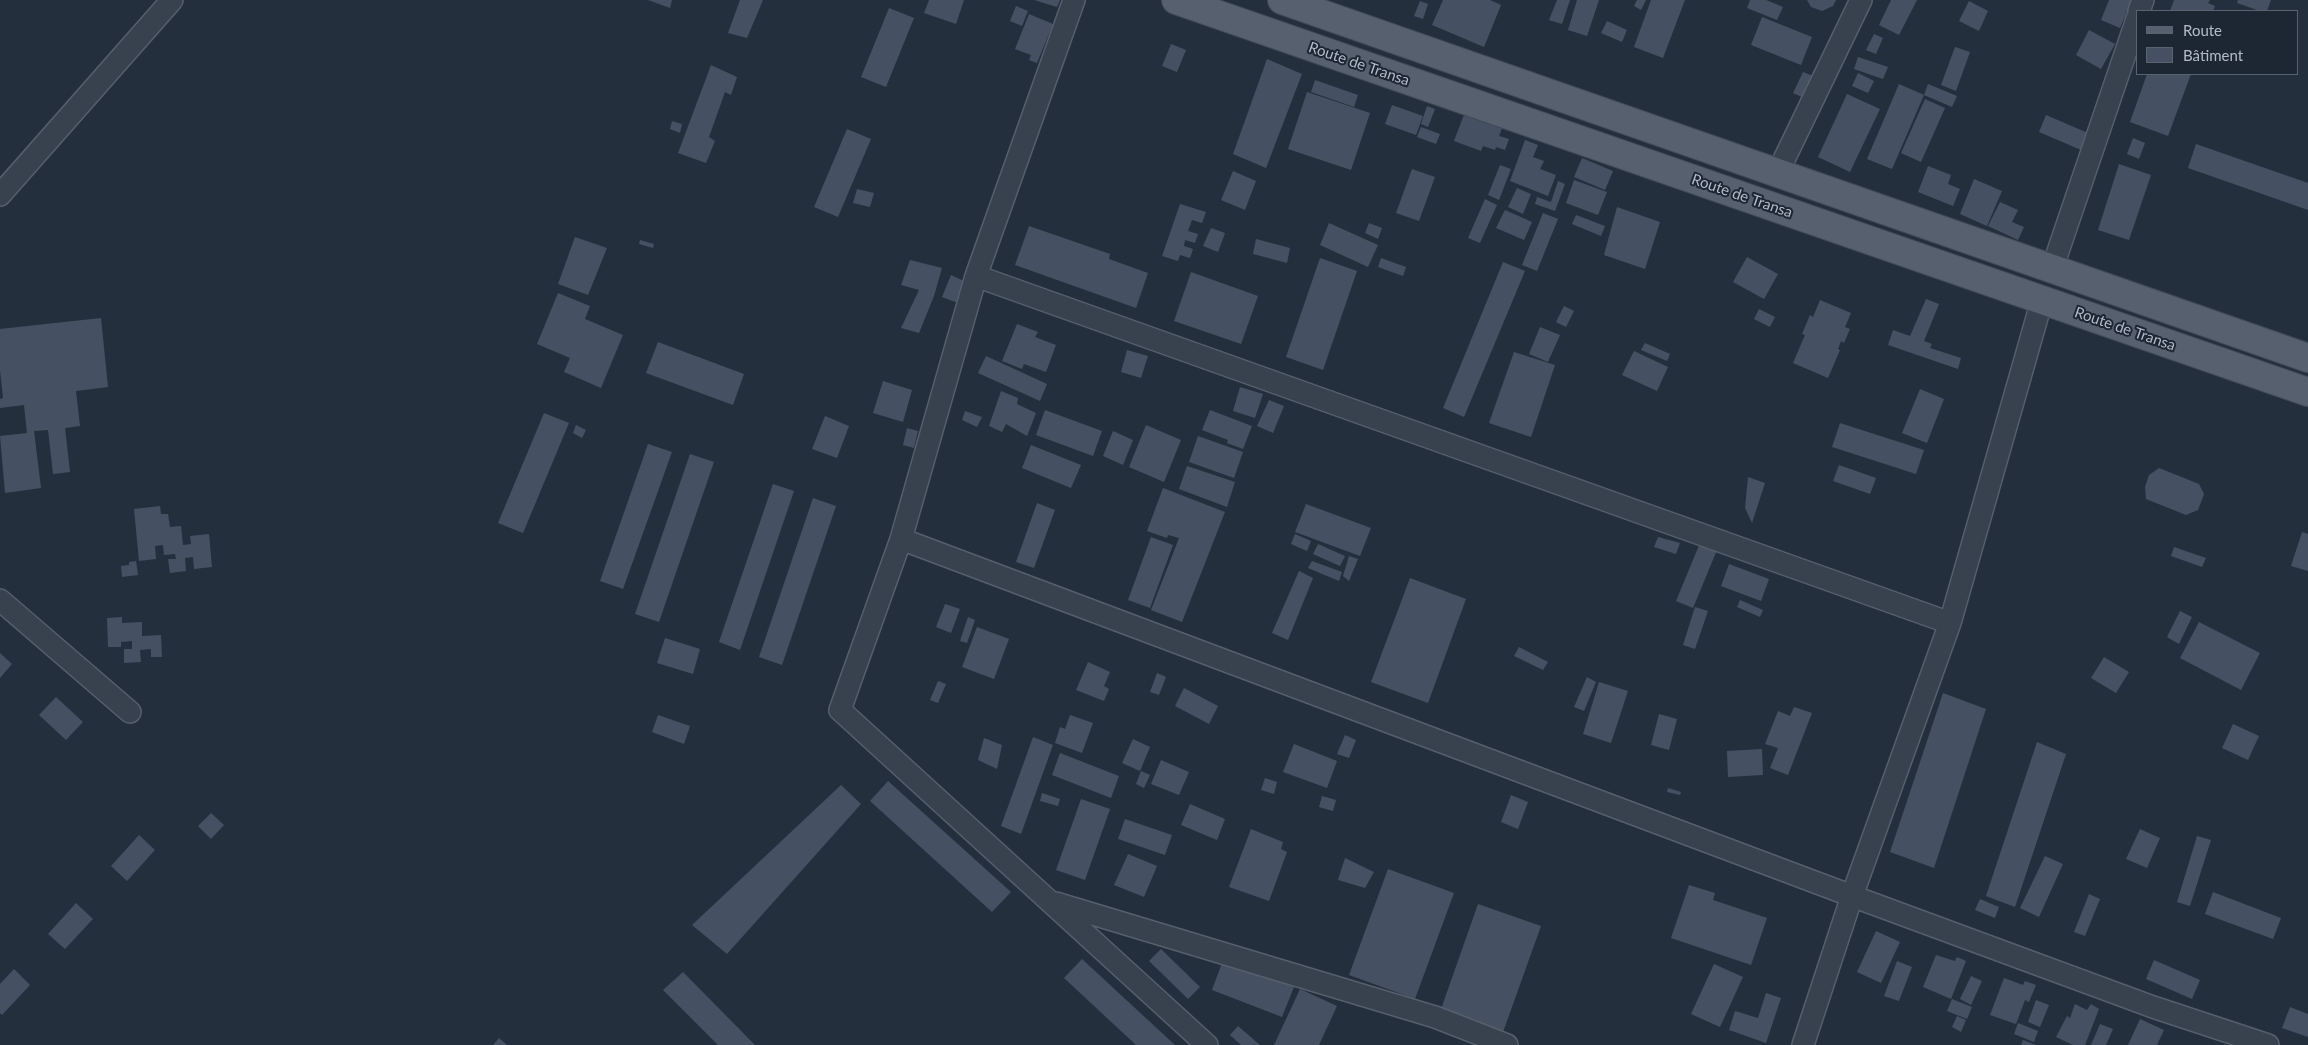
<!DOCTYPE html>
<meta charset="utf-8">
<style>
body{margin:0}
#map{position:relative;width:2308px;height:1045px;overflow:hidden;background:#242f3e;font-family:Lato,sans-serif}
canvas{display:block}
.legend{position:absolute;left:2136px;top:10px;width:162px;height:65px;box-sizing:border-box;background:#1d2633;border:1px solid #59626f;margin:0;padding:6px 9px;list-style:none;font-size:15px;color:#b4bcc9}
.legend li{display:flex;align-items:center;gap:10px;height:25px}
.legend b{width:25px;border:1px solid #59626f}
</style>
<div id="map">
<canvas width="2308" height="1045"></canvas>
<ul class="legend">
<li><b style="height:6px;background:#56606e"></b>Route</li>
<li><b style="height:14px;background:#455162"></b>Bâtiment</li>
</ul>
</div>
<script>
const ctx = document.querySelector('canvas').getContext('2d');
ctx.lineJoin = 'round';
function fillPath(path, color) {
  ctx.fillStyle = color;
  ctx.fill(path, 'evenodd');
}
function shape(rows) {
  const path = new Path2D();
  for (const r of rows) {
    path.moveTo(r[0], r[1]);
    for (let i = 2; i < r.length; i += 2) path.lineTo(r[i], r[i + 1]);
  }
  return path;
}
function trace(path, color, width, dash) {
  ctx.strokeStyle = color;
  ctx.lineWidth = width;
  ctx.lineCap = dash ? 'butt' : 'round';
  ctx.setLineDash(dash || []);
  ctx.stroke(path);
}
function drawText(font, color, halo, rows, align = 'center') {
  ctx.font = font + ' Lato,sans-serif';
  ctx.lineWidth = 4;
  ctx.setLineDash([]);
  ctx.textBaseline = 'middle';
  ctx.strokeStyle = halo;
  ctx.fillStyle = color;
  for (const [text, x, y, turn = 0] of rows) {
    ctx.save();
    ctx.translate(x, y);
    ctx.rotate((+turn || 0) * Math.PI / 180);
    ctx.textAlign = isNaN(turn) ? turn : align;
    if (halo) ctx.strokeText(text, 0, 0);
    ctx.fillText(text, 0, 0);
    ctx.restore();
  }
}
const building = shape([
 [648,0,672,0,670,8],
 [740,0,763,0,747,38,728,33],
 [929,0,964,0,956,24,924,13],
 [1034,0,1060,0,1057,7],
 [1443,0,1490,0,1501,5,1484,47,1432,25],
 [1557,0,1570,0,1562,24,1549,20],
 [1577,0,1599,0,1587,36,1568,30],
 [1637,0,1646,0,1641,10,1634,6],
 [1651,0,1685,0,1663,58,1634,47],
 [1750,0,1766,0,1783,7,1777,20,1747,8],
 [1807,0,1836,0,1833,6,1822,11,1811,7],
 [1891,0,1917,0,1899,35,1879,25],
 [2109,0,2132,0,2120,28,2101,20],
 [2174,0,2210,0,2208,3,2215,6,2213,11,2170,11],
 [2238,0,2271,0,2267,11,2260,11,2237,3],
 [1420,1,1428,4,1423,19,1414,16],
 [1969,1,1988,11,1979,31,1959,21],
 [1016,6,1028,11,1022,26,1010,21],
 [889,8,914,18,886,87,861,77],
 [1029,14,1053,24,1037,63,1029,60,1031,55,1015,49],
 [1762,17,1812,37,1801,65,1751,45],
 [1607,21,1627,30,1622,42,1601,33],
 [2089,30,2115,44,2101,69,2076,55],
 [1874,34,1883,38,1876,54,1866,50],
 [1171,44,1186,50,1177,72,1162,66],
 [1955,47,1970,52,1956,91,1941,85],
 [1858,57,1888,67,1883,79,1854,69],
 [1267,59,1302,74,1266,168,1233,154],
 [711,65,737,77,731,95,725,92,709,137,715,141,706,163,678,153],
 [1803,72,1816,77,1806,99,1793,93],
 [1858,73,1874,81,1868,93,1852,86],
 [2147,74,2191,74,2168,136,2130,122],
 [1315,80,1358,95,1354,107,1311,92],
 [1899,84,1924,95,1892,169,1867,159],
 [1928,84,1957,96,1952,107,1924,95],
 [1307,92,1370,113,1351,170,1288,149],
 [1847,94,1880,109,1850,172,1818,157],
 [1925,99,1945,108,1921,162,1901,153],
 [1392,105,1423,116,1416,135,1385,124],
 [1427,106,1435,109,1428,127,1421,124],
 [1465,112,1503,126,1499,136,1509,139,1505,150,1496,147,1495,150,1483,146,1481,151,1454,141],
 [2046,115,2088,133,2081,150,2039,132],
 [672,121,682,124,680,133,670,129],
 [1421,127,1440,134,1436,144,1417,137],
 [847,129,871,139,838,217,814,207],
 [2133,138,2145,143,2139,159,2127,154],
 [1525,140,1538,145,1533,157,1544,161,1540,169,1556,175,1548,196,1510,181],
 [2196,144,2308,183,2308,210,2188,168],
 [1582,158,1613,171,1605,190,1574,177],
 [2119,164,2151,175,2129,240,2098,230],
 [1500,165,1511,169,1499,200,1488,195],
 [1928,166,1951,175,1948,184,1960,189,1953,206,1918,192],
 [1412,169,1435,177,1419,221,1396,213],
 [1233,171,1256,181,1245,210,1221,200],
 [1974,179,2002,191,1987,226,1960,214],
 [1574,180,1607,192,1598,215,1566,203],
 [1558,181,1565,184,1555,211,1535,204,1537,197,1551,202],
 [1517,188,1531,194,1523,214,1508,207],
 [857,189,874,193,870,207,853,203],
 [1485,199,1497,205,1480,243,1468,238],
 [2000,202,2018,210,2012,222,2024,227,2018,240,1988,226],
 [1180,204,1206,212,1202,223,1192,220,1188,231,1198,234,1195,243,1185,240,1184,246,1193,249,1190,258,1180,255,1178,261,1162,256],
 [1617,207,1660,222,1645,269,1604,255],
 [1505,210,1532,222,1524,240,1496,228],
 [1543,213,1558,219,1537,271,1522,265],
 [1576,215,1605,226,1601,236,1572,224],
 [1329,223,1378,245,1368,267,1320,245],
 [1369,223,1382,228,1378,239,1365,233],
 [1029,226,1110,254,1109,259,1148,273,1136,308,1015,265],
 [1211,228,1225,233,1218,252,1203,246],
 [575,237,607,248,588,295,558,284],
 [1256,239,1290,248,1287,263,1253,254],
 [640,240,654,244,653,248,639,244],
 [1747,257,1778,274,1764,299,1733,282],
 [1320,258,1357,271,1323,370,1286,357],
 [1381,258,1406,267,1403,276,1378,267],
 [910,260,942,268,934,296,919,333,901,328,919,290,901,285],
 [1503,262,1525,271,1464,417,1443,408],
 [1191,272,1258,296,1241,344,1174,321],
 [951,275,966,282,958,303,942,297],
 [558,293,590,306,585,319,623,335,601,388,564,372,570,358,537,344],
 [1926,299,1939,304,1924,341,1932,344,1930,348,1961,358,1958,369,1888,345,1893,330,1910,336],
 [1820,300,1851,313,1845,327,1850,329,1844,343,1841,341,1838,349,1840,350,1828,378,1793,363,1805,335,1802,334,1810,315,1813,317],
 [1564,306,1574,311,1566,327,1556,322],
 [1759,309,1775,317,1770,327,1754,319],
 [101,318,108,387,76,391,80,426,65,428,70,472,53,474,48,430,34,431,41,488,5,493,0,436,27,433,24,405,0,408,0,399,3,398,0,370,0,329],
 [1017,324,1038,332,1035,337,1056,345,1046,372,1024,364,1022,369,1002,361],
 [1540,327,1560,335,1548,362,1529,354],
 [658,342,744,374,733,405,646,373],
 [1645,343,1670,354,1667,361,1641,350],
 [1127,350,1148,356,1141,378,1121,372],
 [1634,351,1668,367,1657,391,1622,375],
 [1514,352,1555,365,1531,437,1489,423],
 [986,356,1047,384,1040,401,978,373],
 [883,381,912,390,903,422,873,413],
 [1240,387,1263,394,1255,418,1233,411],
 [1920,389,1944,399,1927,443,1902,433],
 [1001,391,1018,398,1017,404,1036,413,1027,436,1006,424,1002,432,989,426],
 [1269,400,1284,406,1273,433,1257,426],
 [1045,410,1102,431,1093,456,1036,435],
 [1210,410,1252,426,1243,449,1227,443,1228,440,1202,430],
 [965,411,982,417,977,427,962,420],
 [544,413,569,423,523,533,498,523],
 [825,416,849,426,837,458,812,449],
 [1840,423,1924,450,1916,474,1832,447],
 [576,425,586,430,582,438,573,433],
 [1146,425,1181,440,1164,482,1129,467],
 [907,428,918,431,914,448,903,445],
 [1113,431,1133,440,1123,465,1103,456],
 [1198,436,1243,452,1234,478,1189,462],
 [648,444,672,452,623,589,600,581],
 [1031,445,1081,465,1071,488,1022,468],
 [690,454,714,462,659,622,635,614],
 [1839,465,1876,478,1870,494,1833,481],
 [1187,466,1235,482,1227,507,1179,489],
 [2159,468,2199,484,2204,494,2198,510,2186,515,2146,499,2145,487,2149,475],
 [1748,477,1765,483,1752,523,1745,508],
 [773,484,794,491,740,650,719,642],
 [1163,488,1225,512,1182,622,1151,610,1179,538,1168,535,1167,538,1147,531],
 [813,498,836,506,782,665,759,657],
 [1037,503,1055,510,1034,568,1016,562],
 [1306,504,1371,528,1360,556,1295,532],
 [160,506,161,514,168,514,170,527,181,526,183,545,191,544,190,536,209,534,212,567,194,569,193,557,185,558,186,571,170,573,168,559,176,559,175,554,164,555,163,545,155,546,156,559,139,561,134,509],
 [2302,532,2308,534,2308,571,2291,566],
 [1295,534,1311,541,1307,551,1291,544],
 [1151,537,1173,545,1150,608,1128,600],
 [1658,537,1680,543,1676,554,1654,547],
 [1700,543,1717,550,1693,608,1676,601],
 [1318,544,1345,556,1340,566,1313,554],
 [2174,547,2206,558,2202,567,2171,556],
 [1349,556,1358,559,1349,581,1343,576],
 [136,561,138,575,122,577,121,566,129,565,129,562],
 [1312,561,1342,572,1339,581,1308,568],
 [1729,564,1769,579,1761,601,1721,586],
 [1299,571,1313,578,1288,640,1272,633],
 [1410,578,1466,599,1428,703,1371,682],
 [1740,600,1763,610,1760,617,1737,607],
 [945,604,960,609,951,633,936,627],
 [1695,607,1708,611,1695,649,1683,645],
 [2180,611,2192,617,2179,644,2167,637],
 [122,617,122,623,142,622,142,636,161,635,162,657,151,657,151,649,140,650,141,662,124,663,124,649,132,649,132,641,121,642,121,647,108,647,107,618],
 [968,617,975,620,967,643,960,641],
 [2199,622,2260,653,2241,690,2180,658],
 [977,627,1009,639,994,679,962,667],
 [665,638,700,649,693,674,657,663],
 [1519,647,1548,662,1543,670,1514,656],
 [0,653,12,664,0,678],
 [2104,657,2129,672,2116,693,2091,678],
 [1088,662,1110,672,1104,686,1109,689,1104,701,1076,690],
 [1157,673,1166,677,1159,695,1150,692],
 [1587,677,1596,682,1584,711,1574,707],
 [938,681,946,684,938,703,930,700],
 [1599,682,1628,691,1611,743,1583,734],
 [1184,688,1218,706,1209,724,1175,706],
 [1943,693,1986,709,1934,868,1890,852],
 [56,697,83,722,66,740,39,715],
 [1794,707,1812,713,1788,775,1770,768,1778,748,1765,744,1778,711,1790,716],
 [1659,714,1677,719,1669,750,1651,745],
 [658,715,690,726,684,744,652,732],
 [1070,715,1093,723,1082,753,1055,743,1060,727,1065,729],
 [2233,724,2259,736,2248,760,2222,748],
 [1345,735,1356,740,1349,758,1337,754],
 [1033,737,1053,745,1021,834,1001,826],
 [984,738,1002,745,997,769,978,760],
 [1133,739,1150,747,1140,771,1122,763],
 [2037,742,2066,754,2015,907,1986,896],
 [1294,744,1337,761,1327,788,1283,772],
 [1762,749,1763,775,1728,777,1727,751],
 [1060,753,1119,776,1111,798,1052,775],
 [1161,760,1189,772,1179,795,1151,784],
 [1141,771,1150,775,1144,788,1136,784],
 [1265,778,1277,782,1274,794,1261,790],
 [888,781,1011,892,992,912,870,801],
 [841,785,861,804,727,954,692,925],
 [1668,788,1681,792,1680,795,1667,792],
 [1042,793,1060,799,1058,806,1040,801],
 [1511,795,1528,802,1518,829,1501,822],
 [1322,796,1336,800,1333,811,1319,807],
 [1081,799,1110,809,1085,880,1056,870],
 [1190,804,1225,819,1217,840,1181,825],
 [211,813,224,825,211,839,198,826],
 [1125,819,1172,835,1165,855,1118,839],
 [1251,829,1283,842,1281,849,1287,852,1269,901,1229,887],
 [2140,829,2160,838,2147,868,2126,859],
 [139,835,155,850,127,881,111,866],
 [2197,836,2211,840,2190,906,2177,902],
 [1128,854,1157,866,1144,897,1114,885],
 [2045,856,2063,864,2039,917,2020,908],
 [1345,858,1374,872,1365,888,1338,880],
 [1388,869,1454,893,1415,999,1349,975],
 [1689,885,1715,893,1713,900,1767,918,1751,965,1671,938],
 [2213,892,2281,918,2273,939,2205,914],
 [2089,894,2100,899,2085,936,2074,932],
 [1980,899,1999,907,1995,918,1975,910],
 [76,903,93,919,65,949,48,934],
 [1478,904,1541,926,1502,1035,1440,1012],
 [1876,931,1900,942,1881,983,1857,972],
 [1161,949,1200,987,1188,999,1149,961],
 [1936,955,1955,961,1957,957,1966,961,1951,999,1923,987],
 [1082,959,1175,1045,1136,1045,1064,978],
 [1223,960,1294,987,1282,1017,1212,990],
 [2154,960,2200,980,2192,999,2146,979],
 [1897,961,1912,967,1899,1001,1884,996],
 [1714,964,1743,977,1720,1027,1691,1014],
 [14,969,30,985,2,1015,0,1013,0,984],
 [683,972,755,1045,718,1045,663,990],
 [1971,976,1982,981,1971,1005,1960,999],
 [2004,978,2023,985,2025,981,2036,985,2029,1002,2025,1000,2016,1024,1990,1015],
 [1300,989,1337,1006,1319,1045,1274,1045],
 [1766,993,1781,998,1766,1043,1729,1030,1735,1011,1758,1018],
 [1952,999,1972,1007,1967,1019,1947,1011],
 [2036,1000,2049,1005,2040,1027,2028,1022],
 [2075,1004,2087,1010,2091,1004,2099,1009,2085,1045,2073,1045,2056,1037,2067,1016,2070,1018],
 [2290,1007,2308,1014,2308,1037,2282,1028],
 [1957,1016,1966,1020,1961,1032,1952,1027],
 [2140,1019,2164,1030,2157,1045,2128,1045],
 [2018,1023,2038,1031,2034,1042,2014,1034],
 [2100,1024,2113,1029,2106,1045,2091,1045],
 [1238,1026,1260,1045,1241,1045,1230,1035],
 [499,1038,507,1045,493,1045],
 [2023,1040,2036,1045,2021,1045]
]);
const minor = shape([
 [1074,0,976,276,901,539,840,710,1207,1045],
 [2139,11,2143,0],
 [1778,172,1861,0],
 [0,195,172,0],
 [2052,269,2137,19],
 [976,276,1950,623],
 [901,539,1852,896,2153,1007,2268,1045],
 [0,600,130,712],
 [1056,903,1435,1017,1507,1045],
 [1803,1045,1852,896,1950,623,2042,300]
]);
const major = shape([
 [1176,0,2308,392],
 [1282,0,2308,358]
]);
const streetNames = [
 ["Route de Transa",1359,64,19],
 ["Route de Transa",1742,196,19],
 ["Route de Transa",2125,329,19]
];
fillPath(building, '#455162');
trace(minor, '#565f6c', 24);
trace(major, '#414a57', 30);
trace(minor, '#38414e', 21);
trace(major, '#56606e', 28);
drawText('15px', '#b4bcc9', '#1d2633', streetNames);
</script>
